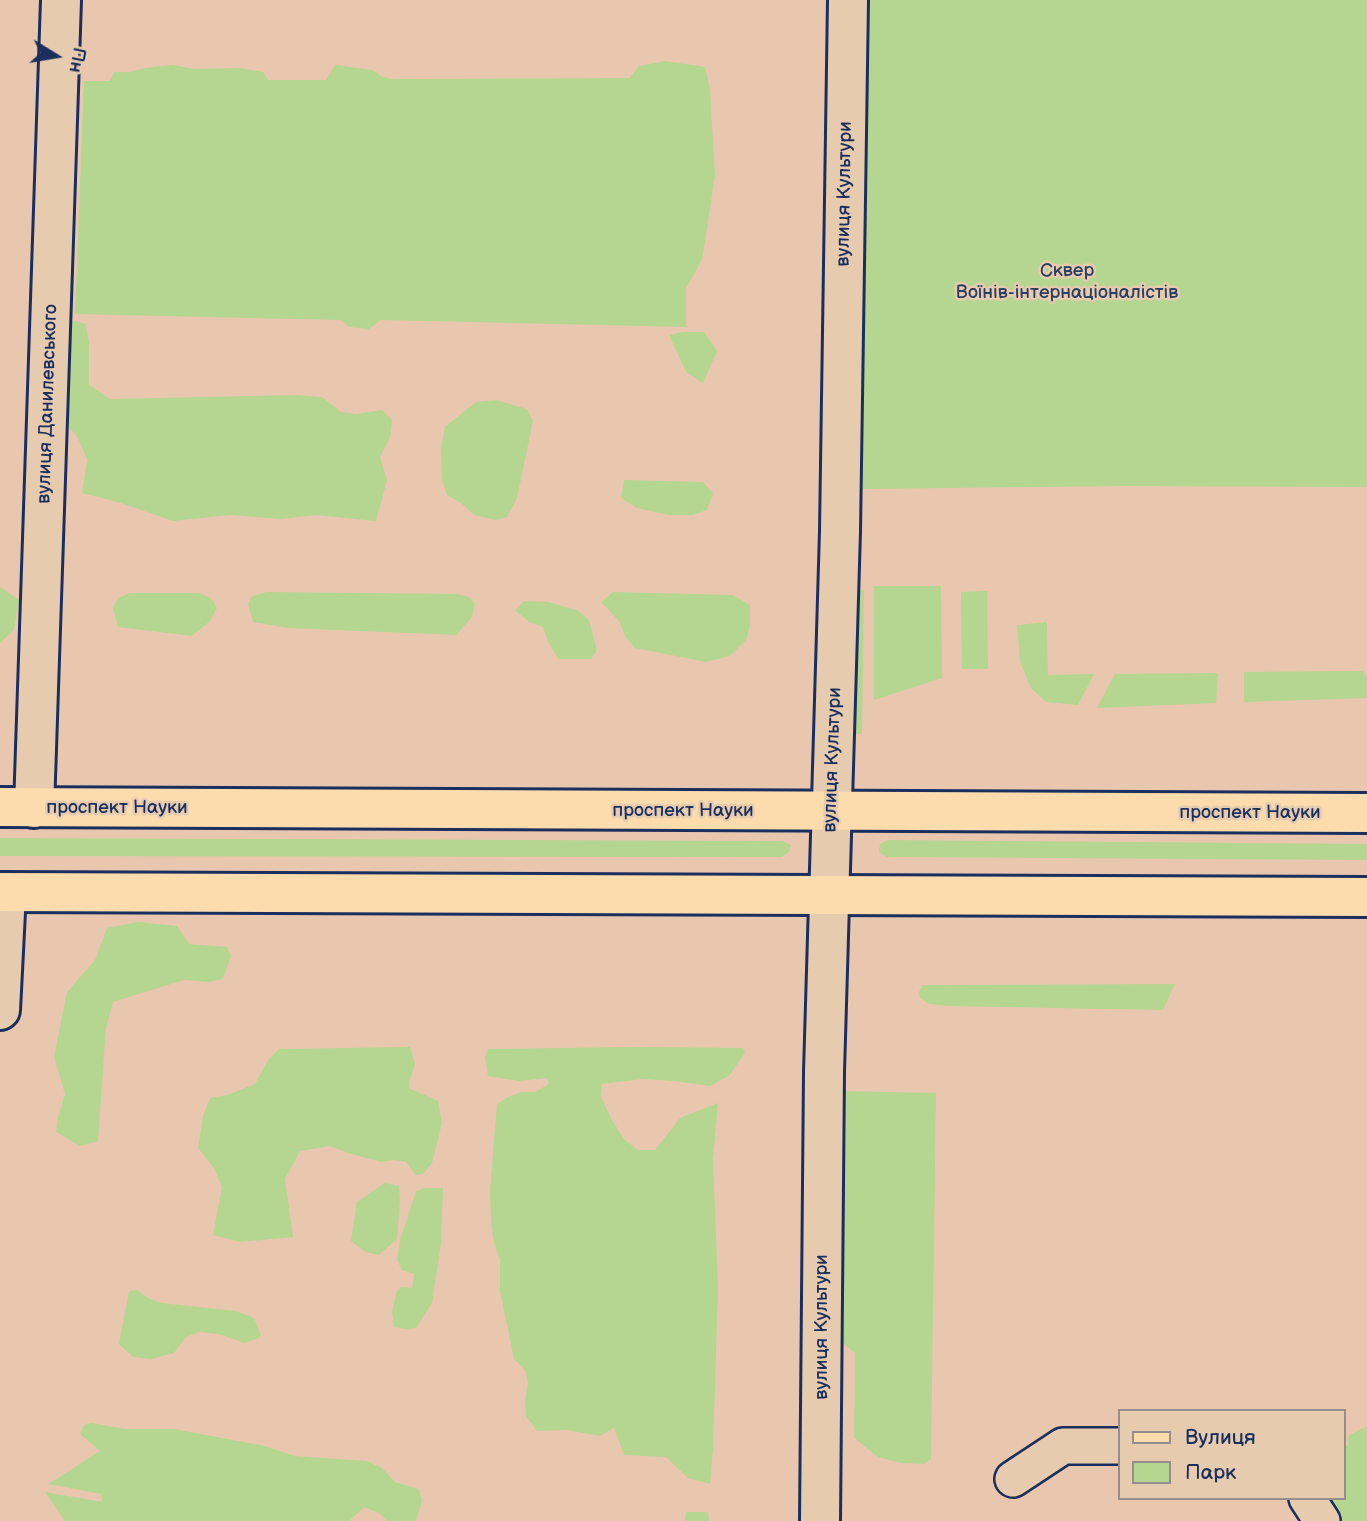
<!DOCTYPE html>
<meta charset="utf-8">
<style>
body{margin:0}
#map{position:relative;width:1367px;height:1521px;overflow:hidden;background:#e9c7af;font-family:"Balsamiq Sans",sans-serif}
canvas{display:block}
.legend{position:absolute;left:1118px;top:1409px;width:228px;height:91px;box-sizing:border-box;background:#e7cbae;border:2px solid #958d8e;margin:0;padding:9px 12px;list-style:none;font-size:21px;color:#1b2f5e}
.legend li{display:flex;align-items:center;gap:14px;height:35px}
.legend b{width:35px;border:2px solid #958d8e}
.north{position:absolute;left:21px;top:21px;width:70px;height:70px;-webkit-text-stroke:5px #e7cbae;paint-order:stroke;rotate:101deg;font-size:19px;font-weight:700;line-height:28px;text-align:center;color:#1b2f5e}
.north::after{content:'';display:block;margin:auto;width:24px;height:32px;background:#1b2f5e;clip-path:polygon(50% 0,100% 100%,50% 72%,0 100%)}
</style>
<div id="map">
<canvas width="1367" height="1521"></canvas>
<ul class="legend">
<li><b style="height:9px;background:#fcdcac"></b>Вулиця</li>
<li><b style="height:19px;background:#b5d690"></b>Парк</li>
</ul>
<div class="north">Пн</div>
</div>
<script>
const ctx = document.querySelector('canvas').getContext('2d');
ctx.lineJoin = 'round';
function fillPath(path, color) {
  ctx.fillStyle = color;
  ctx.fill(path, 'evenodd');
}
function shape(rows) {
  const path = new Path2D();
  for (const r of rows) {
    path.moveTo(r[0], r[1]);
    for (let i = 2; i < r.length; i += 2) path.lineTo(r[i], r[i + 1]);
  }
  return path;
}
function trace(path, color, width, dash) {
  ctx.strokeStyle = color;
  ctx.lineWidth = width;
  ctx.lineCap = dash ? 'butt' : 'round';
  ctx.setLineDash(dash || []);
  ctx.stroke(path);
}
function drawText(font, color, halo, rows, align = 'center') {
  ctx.font = font + ' "Balsamiq Sans",sans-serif';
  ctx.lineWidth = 5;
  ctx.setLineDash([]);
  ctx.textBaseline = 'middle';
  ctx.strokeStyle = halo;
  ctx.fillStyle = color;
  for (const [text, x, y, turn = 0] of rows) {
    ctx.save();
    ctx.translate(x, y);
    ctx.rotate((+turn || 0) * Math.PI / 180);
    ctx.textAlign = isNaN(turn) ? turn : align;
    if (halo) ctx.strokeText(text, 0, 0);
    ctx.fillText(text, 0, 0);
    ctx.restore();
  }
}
const green = shape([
 [860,0,1367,0,1367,487,1125,486,859,489,864,219,850,171,866,139,868,48,861,47],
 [665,61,705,67,710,89,715,176,702,260,686,288,686,327,381,320,369,329,349,327,340,320,75,314,84,81,110,81,114,72,130,72,145,68,172,65,195,69,240,68,263,72,268,80,326,80,335,65,373,70,382,77,393,79,630,78,639,66],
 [75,321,85,324,89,341,89,385,110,399,298,395,322,397,341,412,357,414,382,410,392,420,390,437,380,457,387,480,376,521,316,515,281,519,230,515,173,521,121,503,82,493,87,460,78,438,59,415,59,326],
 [683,332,704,332,717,351,703,383,686,372,669,335],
 [496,400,527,409,533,421,517,498,507,517,495,520,474,515,461,503,447,495,442,480,441,448,445,427,476,402],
 [624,480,703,482,713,493,707,510,693,515,668,515,637,508,621,498],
 [874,586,941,586,942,678,874,700],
 [0,587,19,600,14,630,0,643],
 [842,590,864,590,862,734,840,734],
 [987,591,988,669,962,669,961,592],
 [267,592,457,594,469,597,475,603,472,617,456,635,288,628,253,622,248,604,252,596],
 [613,592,733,595,750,605,750,625,746,640,730,656,706,662,635,648,625,636,619,621,601,602],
 [130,593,199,593,211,598,217,608,210,621,192,636,118,627,113,608,118,598],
 [524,601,548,602,577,610,589,620,597,650,591,659,558,659,548,641,543,627,529,622,515,610],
 [1047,622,1048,675,1094,674,1078,705,1046,702,1031,688,1020,662,1017,625],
 [1363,671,1367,679,1367,698,1244,702,1244,672],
 [1218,673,1216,703,1097,708,1115,674],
 [0,838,782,841,791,845,789,852,782,857,0,856],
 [888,840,1367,844,1367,860,887,857,879,852,880,844],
 [138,922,177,926,189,944,227,947,231,956,223,979,209,982,184,980,113,1002,106,1028,98,1141,80,1146,56,1132,58,1117,65,1094,54,1057,67,992,95,960,107,928],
 [1175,984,1163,1010,949,1006,929,1004,920,998,919,992,922,985],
 [410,1047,415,1064,409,1082,409,1088,438,1101,442,1123,432,1163,423,1174,416,1175,406,1162,394,1160,381,1162,351,1154,330,1146,300,1151,285,1179,293,1237,241,1242,213,1235,222,1187,214,1168,198,1148,203,1116,210,1098,227,1095,255,1084,268,1060,279,1049],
 [633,1047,743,1048,745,1053,729,1076,710,1086,674,1081,642,1079,602,1084,601,1097,612,1120,624,1139,638,1150,655,1150,680,1118,718,1103,713,1159,718,1288,713,1449,710,1484,688,1478,666,1457,624,1455,614,1428,600,1436,567,1430,537,1431,526,1416,525,1401,528,1382,525,1370,514,1359,500,1291,500,1260,494,1243,491,1222,490,1191,497,1104,510,1096,522,1092,535,1092,549,1084,547,1078,519,1081,488,1076,485,1057,488,1049],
 [840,1091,936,1093,931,1459,924,1464,901,1463,878,1457,854,1438,855,1353,835,1337],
 [384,1183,399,1186,400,1200,397,1239,379,1255,365,1252,351,1241,357,1202],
 [425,1188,443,1188,441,1243,432,1303,416,1328,405,1329,394,1327,392,1312,396,1293,401,1287,412,1288,414,1274,402,1270,397,1260,400,1240,416,1191],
 [137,1290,148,1298,161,1303,236,1311,254,1318,261,1335,259,1338,244,1343,219,1334,199,1332,186,1337,174,1353,151,1359,133,1357,119,1344,129,1291],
 [92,1423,125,1429,174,1429,265,1446,295,1456,367,1461,382,1468,395,1482,419,1489,422,1501,416,1521,387,1521,379,1513,364,1507,349,1521,65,1521,45,1492,102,1502,101,1494,48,1484,100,1451,80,1434,84,1425],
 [1367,1426,1367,1521,1331,1521,1323,1498,1344,1498,1344,1446,1348,1446,1348,1436],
 [686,1512,708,1512,709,1521,685,1521]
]);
const street = shape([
 [1013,1479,1063,1446,1120,1446],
 [1307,1498,1322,1521]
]);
const secondary = shape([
 [34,808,61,0],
 [0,1010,6,892],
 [820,1521,824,1072,840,531,848,0]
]);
const primary = shape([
 [0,807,1367,813],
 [0,892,1367,897]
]);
const streetNames = [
 ["вулиця Культури",845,194,-89],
 ["вулиця Данилевського",48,404,-88],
 ["вулиця Культури",833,760,-88],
 ["проспект Науки",117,808],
 ["проспект Науки",683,811],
 ["проспект Науки",1250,813],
 ["вулиця Культури",822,1327,-90]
];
const parkNames = [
 ["Сквер",1067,271],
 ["Воїнів-інтернаціоналістів",1067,293]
];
fillPath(green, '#b5d690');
trace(street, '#1b2f5e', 40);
trace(secondary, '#1b2f5e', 44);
trace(primary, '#1b2f5e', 44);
trace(street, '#e7cbae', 35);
trace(secondary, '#e7cbae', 38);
trace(primary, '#fcdcac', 38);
drawText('19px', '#1b2f5e', '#e7cbae', streetNames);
drawText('19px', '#2a4063', '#e7cbae', parkNames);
</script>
